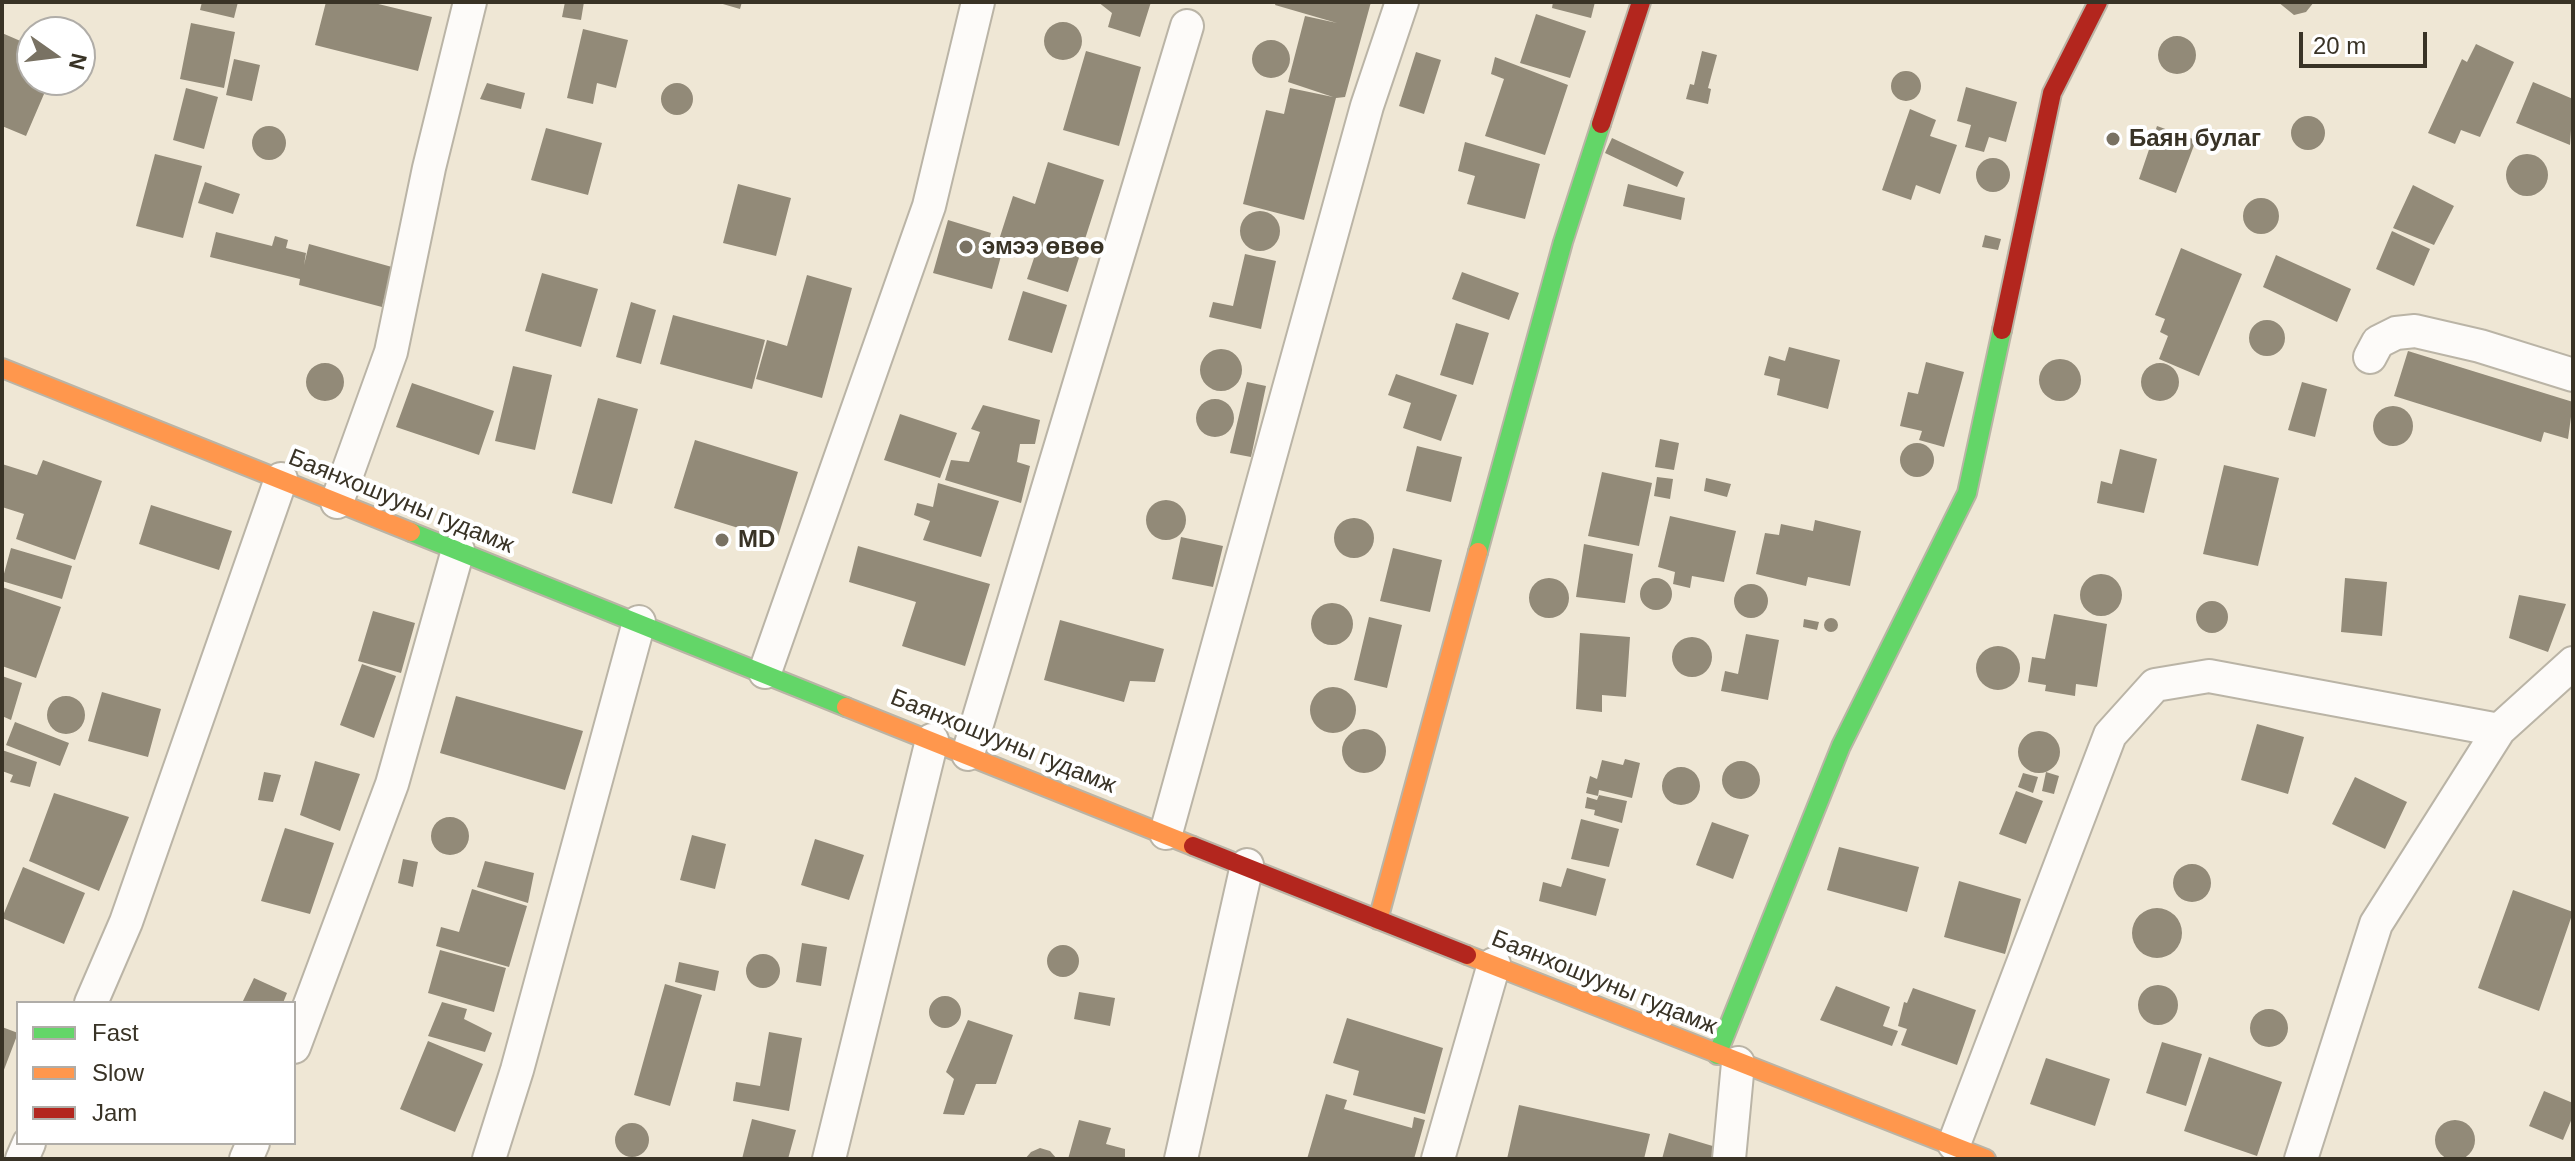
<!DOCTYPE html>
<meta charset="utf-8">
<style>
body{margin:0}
#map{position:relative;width:2575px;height:1161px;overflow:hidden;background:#efe7d5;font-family:Arial,sans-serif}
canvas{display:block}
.frame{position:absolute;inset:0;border:4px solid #393326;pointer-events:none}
.legend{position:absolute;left:16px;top:1001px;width:280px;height:144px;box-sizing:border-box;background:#fff;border:2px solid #b0ada8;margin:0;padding:10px 14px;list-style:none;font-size:24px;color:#393326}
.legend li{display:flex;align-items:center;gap:16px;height:40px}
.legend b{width:40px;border:2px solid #b0ada8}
.north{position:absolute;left:16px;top:16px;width:80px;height:80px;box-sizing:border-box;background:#fff;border:2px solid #b0ada8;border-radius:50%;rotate:104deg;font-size:22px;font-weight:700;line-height:32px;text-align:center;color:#393326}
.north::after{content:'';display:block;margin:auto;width:28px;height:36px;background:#797263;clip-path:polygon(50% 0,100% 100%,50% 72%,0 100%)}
.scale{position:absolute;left:2299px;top:32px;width:128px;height:36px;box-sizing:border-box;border:4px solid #393326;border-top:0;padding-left:10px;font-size:24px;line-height:28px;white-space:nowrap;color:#393326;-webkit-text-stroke:6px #fff;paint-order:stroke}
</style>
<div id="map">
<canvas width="2575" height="1161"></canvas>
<div class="frame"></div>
<ul class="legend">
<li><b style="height:10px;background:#63d668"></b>Fast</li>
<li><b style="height:10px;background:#ff974d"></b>Slow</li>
<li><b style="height:10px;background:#b3261e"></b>Jam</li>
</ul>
<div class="north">N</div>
<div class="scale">20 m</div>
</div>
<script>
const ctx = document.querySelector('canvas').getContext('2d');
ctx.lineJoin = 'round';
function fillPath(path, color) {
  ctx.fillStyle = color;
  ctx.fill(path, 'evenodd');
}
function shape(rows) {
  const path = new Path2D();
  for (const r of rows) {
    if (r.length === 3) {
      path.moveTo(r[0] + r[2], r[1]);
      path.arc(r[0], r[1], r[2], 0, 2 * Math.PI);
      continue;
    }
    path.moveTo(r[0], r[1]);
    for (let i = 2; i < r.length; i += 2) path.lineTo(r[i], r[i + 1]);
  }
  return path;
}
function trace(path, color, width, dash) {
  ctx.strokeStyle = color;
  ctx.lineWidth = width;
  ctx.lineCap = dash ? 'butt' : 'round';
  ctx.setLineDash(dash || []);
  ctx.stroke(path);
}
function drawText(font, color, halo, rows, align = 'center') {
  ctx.font = font + ' Arial,sans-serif';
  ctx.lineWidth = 8;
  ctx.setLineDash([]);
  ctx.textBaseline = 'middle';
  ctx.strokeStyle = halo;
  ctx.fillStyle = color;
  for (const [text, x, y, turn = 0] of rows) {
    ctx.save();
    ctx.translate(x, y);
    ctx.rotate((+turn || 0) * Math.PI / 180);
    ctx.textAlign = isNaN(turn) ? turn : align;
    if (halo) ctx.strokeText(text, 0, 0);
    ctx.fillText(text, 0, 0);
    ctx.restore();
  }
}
const building = shape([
 [202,2,238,2,234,18,200,10],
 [326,2,370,2,432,17,418,71,315,45],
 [565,2,584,2,581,20,562,17],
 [716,2,742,2,740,9],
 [1098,2,1151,2,1140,37,1108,27,1112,13],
 [1276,2,1371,2,1345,97,1336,98,1304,220,1243,204,1266,110,1284,114,1290,88,1333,97,1288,82,1305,16,1337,23,1275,5],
 [1553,2,1595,2,1591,18,1552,8],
 [2278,2,2314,2,2306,12,2294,15],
 [1536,14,1586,31,1570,78,1520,63],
 [1063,41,19],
 [191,23,235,32,224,88,180,79],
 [583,29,628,40,616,88,597,83,593,104,567,98],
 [2,33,32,46,32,80,50,80,26,136,2,126],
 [2177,55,19],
 [1271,59,19],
 [2476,44,2514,62,2480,137,2461,130,2455,144,2428,133,2462,59,2467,62],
 [1086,51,1141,67,1119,146,1063,130],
 [1702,51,1717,55,1708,88,1711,89,1708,104,1686,99,1690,84,1694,85],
 [1416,52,1441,60,1424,114,1399,106],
 [1495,57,1568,85,1545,155,1485,136,1504,79,1491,74],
 [234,59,260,65,252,101,226,95],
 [1906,86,15],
 [2533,82,2573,99,2570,145,2516,123],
 [487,83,525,93,521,109,480,99],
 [677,99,16],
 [1966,87,2017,102,2006,142,1989,137,1984,152,1965,147,1971,125,1957,121],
 [186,88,218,97,204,149,173,140],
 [1910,109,1936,120,1930,136,1957,145,1940,194,1916,185,1911,200,1882,190],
 [2308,133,17],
 [269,143,17],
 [2157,126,2196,140,2176,193,2139,179],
 [546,128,602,143,588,195,531,180],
 [1612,138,1684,172,1677,187,1605,153],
 [1465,142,1540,164,1525,219,1467,204,1475,176,1458,171],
 [2527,175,21],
 [155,154,202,166,183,238,136,226],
 [1993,175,17],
 [1048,162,1104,180,1068,292,1027,279,1034,258,997,246,1013,196,1035,204],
 [205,182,240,194,233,214,198,203],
 [738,184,791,198,776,256,723,243],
 [1628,184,1685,198,1681,220,1623,206],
 [2413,185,2454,206,2434,245,2393,228],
 [2261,216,18],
 [1260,231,20],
 [948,220,991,233,986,252,1001,256,992,289,933,273],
 [2392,231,2430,249,2414,286,2376,269],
 [216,232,272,246,275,236,288,240,286,248,306,253,304,265,309,244,392,267,382,307,299,285,300,279,210,257],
 [1985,235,2001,239,1998,250,1982,247],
 [2181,248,2242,274,2199,376,2159,359,2168,336,2160,332,2165,319,2155,315],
 [1245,254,1276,261,1261,329,1209,317,1213,302,1233,306],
 [2276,255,2351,289,2337,322,2263,287],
 [1462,272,1519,293,1509,320,1452,299],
 [542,273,598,289,581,347,525,331],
 [807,275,852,288,822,398,756,379,767,340,787,346],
 [1023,291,1067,305,1052,353,1008,340],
 [631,302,656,310,641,364,616,357],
 [673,315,765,340,752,389,660,364],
 [2267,338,18],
 [1456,323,1489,333,1473,385,1440,375],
 [1789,347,1840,360,1828,409,1777,395,1780,379,1764,375,1769,356,1785,361],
 [1221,370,21],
 [2408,351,2573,402,2568,439,2544,432,2541,442,2394,396],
 [2060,380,21],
 [1926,362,1964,372,1944,447,1919,440,1922,431,1900,426,1908,392,1918,394],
 [2160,382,19],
 [325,382,19],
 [513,366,552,375,535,450,495,441],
 [1396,374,1457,395,1441,441,1403,428,1411,403,1388,395],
 [1247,382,1266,386,1251,457,1230,453],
 [2302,382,2327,389,2315,437,2288,430],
 [412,383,494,411,479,455,396,427],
 [598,398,638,409,612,504,572,493],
 [1215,418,19],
 [983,405,1040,420,1035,444,1020,444,1017,462,1030,466,1021,503,945,480,951,460,969,462,980,432,971,429],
 [2393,426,20],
 [900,414,957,433,940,478,884,460],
 [1660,439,1679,443,1674,470,1655,467],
 [695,440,798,472,777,540,674,508],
 [1917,460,17],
 [1417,446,1462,457,1451,502,1406,491],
 [2120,449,2157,459,2144,513,2097,503,2101,481,2112,484],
 [43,460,102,481,75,560,16,539,24,514,2,507,2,464,37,475],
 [2224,465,2279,478,2258,566,2203,554],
 [1602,472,1652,483,1639,546,1588,536],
 [1657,477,1673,479,1670,499,1654,496],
 [1706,478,1731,484,1727,497,1704,491],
 [938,483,999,501,981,557,923,540,930,521,914,515,917,503,933,507],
 [1166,520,20],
 [151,505,232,531,219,570,139,544],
 [1670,516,1736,531,1724,582,1692,576,1690,588,1673,584,1675,572,1658,567],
 [1354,538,20],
 [1815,520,1861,531,1850,586,1808,577,1806,586,1756,574,1765,533,1779,535,1781,524,1813,531],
 [1181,537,1223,546,1213,587,1172,579],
 [1584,544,1633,554,1625,603,1576,597],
 [858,546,990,584,965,666,902,646,916,602,849,582],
 [11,548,72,566,62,599,2,581],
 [1393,548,1442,560,1430,612,1380,601],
 [2101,595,21],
 [1656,594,16],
 [2345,578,2387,582,2382,636,2341,632],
 [1549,598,20],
 [1751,601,17],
 [2,587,61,607,36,678,2,666],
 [2519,595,2566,604,2548,652,2509,638],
 [2212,617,16],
 [1332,624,21],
 [373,611,415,623,401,673,358,661],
 [2054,614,2107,624,2097,687,2076,684,2075,696,2045,691,2046,685,2028,682,2032,657,2045,659],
 [1369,617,1402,625,1387,688,1354,680],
 [1831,625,7],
 [1804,619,1819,622,1817,630,1803,627],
 [1060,620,1164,649,1155,682,1130,681,1124,702,1044,680],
 [1580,633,1630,637,1626,697,1602,695,1602,712,1576,709],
 [1746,634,1779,640,1768,700,1721,691,1725,671,1738,674],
 [1692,657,20],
 [1998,668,22],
 [362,664,396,676,374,738,340,725],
 [2,676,22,683,11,720,2,716],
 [1333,710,23],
 [102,692,161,709,148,757,88,741],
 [456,696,583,731,565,790,440,753],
 [66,715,19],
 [15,722,69,743,60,766,6,745],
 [2257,724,2304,737,2288,794,2241,780],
 [1364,751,22],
 [2039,752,21],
 [2,750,37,762,30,787,10,782,13,775,2,771],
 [1625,759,1640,763,1632,798,1599,790,1598,796,1586,793,1590,776,1597,779,1602,760,1623,765],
 [315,761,360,774,340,831,300,815],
 [1741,780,19],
 [1681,786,19],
 [264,772,281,775,273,802,258,800],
 [2046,772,2059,776,2054,794,2042,791],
 [2023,773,2038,777,2033,793,2018,787],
 [2355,777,2407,802,2385,849,2332,824],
 [2016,791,2043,801,2026,844,1999,834],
 [54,793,129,817,99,891,29,861],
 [1599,795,1627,801,1622,823,1594,815,1595,810,1585,808,1587,797,1597,800],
 [450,836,19],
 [1581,819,1619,829,1609,867,1571,859],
 [1712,822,1749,835,1733,879,1696,865],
 [285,828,334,843,310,914,261,901],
 [692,835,726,844,715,889,680,880],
 [815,839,864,855,849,900,801,885],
 [1839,847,1919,867,1907,912,1827,890],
 [403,859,418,862,413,887,398,883],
 [485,861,534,873,528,903,477,887],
 [2192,883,19],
 [23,867,85,893,64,944,2,918],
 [1567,868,1606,879,1596,916,1539,901,1543,882,1561,887],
 [1959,881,2021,899,2005,954,1944,937],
 [472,889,527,906,509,967,436,946,441,927,459,932],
 [2513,890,2573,912,2539,1011,2478,988],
 [2157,933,25],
 [802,943,827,947,821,986,796,982],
 [1063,961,16],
 [440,950,506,968,494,1012,428,993],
 [763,971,17],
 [679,962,719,971,715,991,675,982],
 [254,978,287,993,283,1003,242,1003],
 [665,984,702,995,670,1106,634,1095],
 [2158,1005,20],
 [1836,986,1890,1007,1883,1026,1898,1031,1892,1046,1820,1020],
 [1913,988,1976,1010,1957,1065,1901,1045,1907,1029,1898,1026,1904,1002,1907,1003],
 [1079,992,1115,998,1110,1026,1074,1019],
 [945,1012,16],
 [442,1002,467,1009,464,1019,492,1033,485,1052,428,1036],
 [2269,1028,19],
 [1347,1018,1443,1048,1425,1114,1353,1095,1359,1071,1333,1063],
 [968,1020,1013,1035,996,1084,976,1084,964,1115,943,1114,954,1079,946,1072],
 [2,1027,18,1033,2,1075],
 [769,1032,802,1038,789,1111,733,1101,736,1082,760,1086],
 [428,1041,483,1064,455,1132,400,1109],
 [2162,1042,2202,1054,2186,1106,2146,1093],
 [2209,1057,2282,1082,2257,1156,2184,1131],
 [2046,1058,2110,1079,2095,1126,2030,1104],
 [2544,1091,2573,1103,2573,1116,2563,1140,2529,1126],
 [1326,1094,1347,1100,1344,1109,1412,1128,1414,1117,1425,1120,1414,1159,1307,1159],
 [1519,1105,1650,1134,1644,1159,1507,1159],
 [752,1119,796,1130,788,1159,742,1159],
 [1079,1120,1111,1128,1106,1144,1125,1149,1125,1159,1068,1159],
 [2455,1140,20],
 [632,1140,17],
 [1669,1133,1716,1147,1713,1159,1662,1159],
 [1040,1148,1050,1151,1057,1159,1025,1159,1031,1152]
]);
const street = shape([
 [2370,357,2378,342,2396,333,2415,331,2480,346,2573,375],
 [337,502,391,352,429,168,470,2],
 [765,672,929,206,978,2],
 [968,754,1187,26],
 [1166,833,1367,106,1402,2],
 [91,1003,126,922,281,479],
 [294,1047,392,784,458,550],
 [1954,1144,2110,735,2155,685,2209,676,2499,730,2573,663],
 [22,1159,29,1143],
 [246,1159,253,1143],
 [489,1159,517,1070,639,622],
 [829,1159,932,740],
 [1181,1159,1247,865],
 [1438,1159,1494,964],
 [1729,1159,1738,1063],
 [2301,1159,2376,924,2499,730]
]);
const fast = shape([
 [411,532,846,707],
 [1478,552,1563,242,1601,124],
 [1717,1055,1841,746,1967,493,2002,330]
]);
const slow = shape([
 [2,368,411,532],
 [846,707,1193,846],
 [1378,920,1478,552],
 [1467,955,1986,1159]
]);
const jam = shape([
 [1601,124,1641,2],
 [2002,330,2052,93,2098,2],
 [1193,846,1467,955]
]);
const markers = [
 [2113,139,8,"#797263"],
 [966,247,8,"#797263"],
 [722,540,8,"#797263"]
];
const poiNames = [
 ["Баян булаг",2129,139],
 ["эмээ өвөө",982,247],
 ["MD",738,540]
];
const streetNames = [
 ["Баянхошууны гудамж",401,502,22],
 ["Баянхошууны гудамж",1003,742,22],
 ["Баянхошууны гудамж",1604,983,22]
];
fillPath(building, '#928a78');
trace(street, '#bab4a6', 36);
trace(fast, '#bab4a6', 22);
trace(slow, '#bab4a6', 22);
trace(jam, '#bab4a6', 22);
trace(street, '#fdfbf9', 32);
trace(fast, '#63d668', 18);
trace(slow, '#ff974d', 18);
trace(jam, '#b3261e', 18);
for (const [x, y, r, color] of markers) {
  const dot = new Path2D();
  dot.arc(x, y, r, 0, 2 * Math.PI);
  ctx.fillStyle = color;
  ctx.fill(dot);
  trace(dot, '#fff', 3);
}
drawText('bold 24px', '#393326', '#fff', poiNames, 'left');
drawText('24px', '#393326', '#fff', streetNames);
</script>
